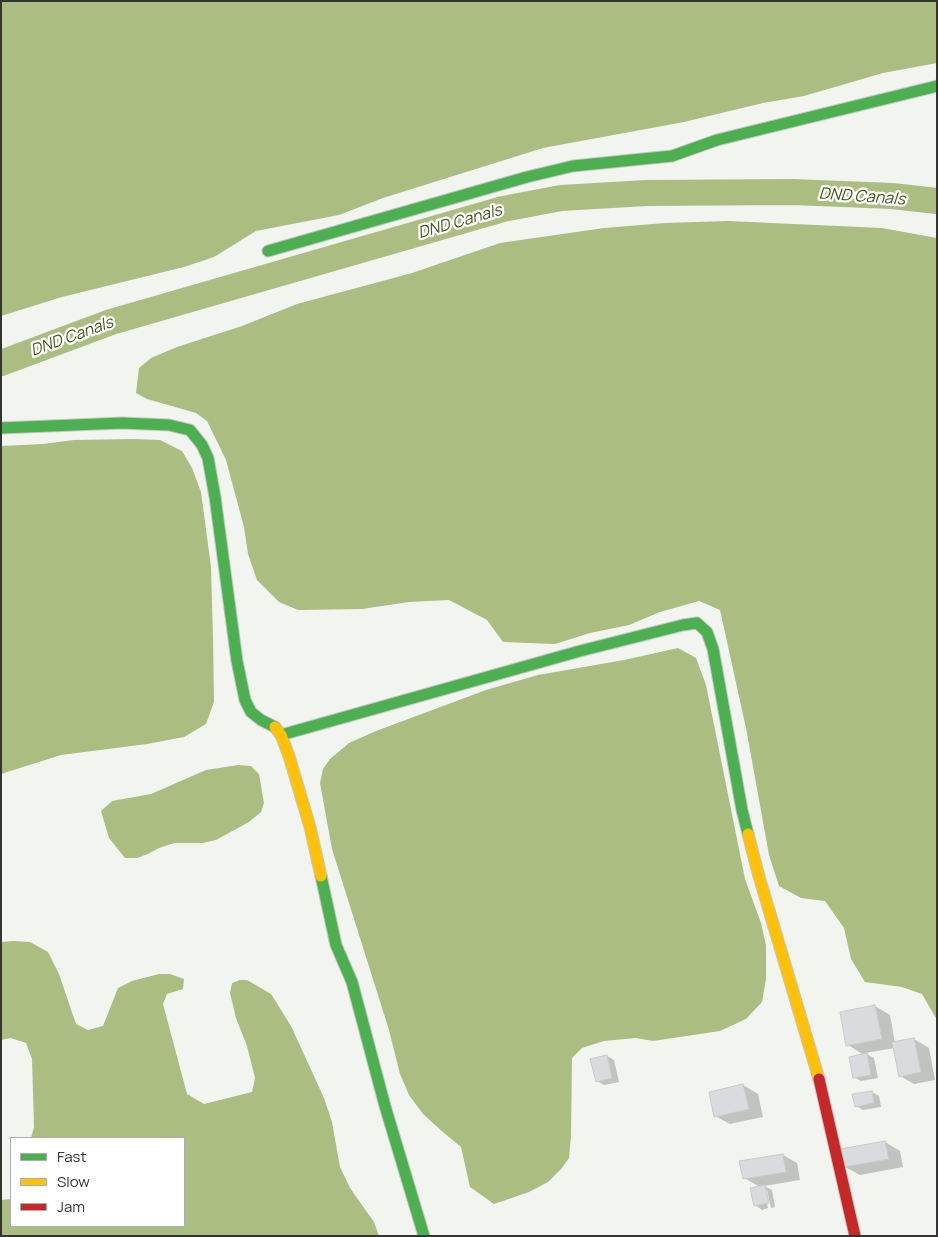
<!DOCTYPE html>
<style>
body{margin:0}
#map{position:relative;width:938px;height:1237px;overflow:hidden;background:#f2f4f0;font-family:Manrope,sans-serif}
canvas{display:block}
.frame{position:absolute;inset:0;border:2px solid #343532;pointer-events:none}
.legend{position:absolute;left:10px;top:1137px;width:175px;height:90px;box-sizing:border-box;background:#fff;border:1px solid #aeaead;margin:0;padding:6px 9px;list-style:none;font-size:15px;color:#343532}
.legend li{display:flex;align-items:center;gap:10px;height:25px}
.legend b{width:25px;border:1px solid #aeaead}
</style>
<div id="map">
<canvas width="938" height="1237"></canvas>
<div class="frame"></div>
<ul class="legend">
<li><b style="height:6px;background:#4caf50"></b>Fast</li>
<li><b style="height:6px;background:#ffc107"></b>Slow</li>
<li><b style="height:6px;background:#c62828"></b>Jam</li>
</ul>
</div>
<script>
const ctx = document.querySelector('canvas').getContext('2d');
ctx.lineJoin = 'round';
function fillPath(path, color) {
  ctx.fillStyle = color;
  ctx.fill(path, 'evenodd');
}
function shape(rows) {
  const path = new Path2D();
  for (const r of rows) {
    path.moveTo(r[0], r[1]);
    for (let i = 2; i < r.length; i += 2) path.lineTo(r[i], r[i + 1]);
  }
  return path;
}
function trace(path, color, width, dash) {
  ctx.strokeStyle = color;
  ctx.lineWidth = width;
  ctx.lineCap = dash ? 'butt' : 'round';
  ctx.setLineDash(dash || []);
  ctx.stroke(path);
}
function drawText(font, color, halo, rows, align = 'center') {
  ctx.font = font + ' Manrope,sans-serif';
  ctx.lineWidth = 4.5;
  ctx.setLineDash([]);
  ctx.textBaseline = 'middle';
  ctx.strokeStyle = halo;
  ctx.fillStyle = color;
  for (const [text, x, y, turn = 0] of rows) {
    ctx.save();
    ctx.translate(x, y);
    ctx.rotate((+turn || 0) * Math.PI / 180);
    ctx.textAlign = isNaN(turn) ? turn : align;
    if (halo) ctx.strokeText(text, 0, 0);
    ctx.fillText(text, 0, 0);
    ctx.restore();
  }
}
const water = shape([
 [1,1,937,1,937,63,883,73,804,96,763,103,684,122,543,148,383,198,339,215,256,231,214,257,184,267,62,297,1,316],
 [728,221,882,228,937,238,937,1020,922,994,902,987,865,982,851,959,844,928,825,901,801,898,779,886,769,855,746,728,720,610,699,601,660,612,629,625,590,633,555,644,503,642,487,620,449,600,409,602,362,609,298,610,279,602,257,580,248,554,244,527,226,460,207,421,196,413,147,399,136,393,139,368,151,358,177,347,242,326,297,304,412,273,500,243,604,228,665,223],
 [133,439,160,440,182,451,192,468,201,492,211,567,213,638,214,702,206,724,184,737,147,744,61,755,1,774,1,446,43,444,74,440],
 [678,648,696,658,706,685,745,879,761,923,766,945,766,979,762,1002,746,1019,720,1031,653,1041,636,1038,604,1041,582,1048,572,1058,571,1136,569,1158,562,1168,548,1182,529,1192,494,1204,470,1187,461,1147,444,1133,423,1114,409,1095,400,1074,389,1030,332,849,320,783,323,769,330,759,349,743,376,731,486,690,538,675,624,660],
 [238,765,251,766,259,774,264,803,261,812,249,822,216,840,203,843,174,843,159,848,148,854,137,858,125,858,109,838,101,811,112,801,151,794,206,770],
 [14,941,30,942,48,952,59,974,76,1024,88,1030,103,1026,118,988,132,981,159,974,170,974,184,979,183,989,167,994,163,1004,187,1094,204,1104,252,1092,255,1078,247,1046,236,1018,230,993,232,983,240,980,247,980,271,994,291,1026,324,1098,332,1122,340,1167,350,1188,374,1222,379,1236,1,1236,1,1200,11,1199,11,1226,184,1226,184,1138,31,1138,34,1127,32,1059,26,1043,11,1038,1,1040,1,942]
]);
const shadow = shape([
 [875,1006,890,1015,895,1043,914,1039,929,1048,935,1080,914,1084,900,1076,895,1048,865,1053,874,1058,878,1078,861,1081,854,1077,864,1055,848,1045],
 [607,1056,614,1060,619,1082,604,1085,597,1081],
 [743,1085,758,1094,763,1117,730,1124,715,1116],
 [872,1092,879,1096,881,1107,863,1110,856,1106],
 [885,1142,900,1151,903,1167,860,1175,845,1167],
 [783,1155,797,1163,800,1180,764,1186,772,1190,775,1207,771,1208,767,1190,765,1190,768,1208,762,1210,755,1205,760,1187,744,1178]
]);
const canal = shape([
 [1,363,111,322,503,209,561,198,646,193,793,192,892,196,937,201]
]);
const building = shape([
 [875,1005,882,1039,846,1046,840,1012,875,1005],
 [914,1038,921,1072,899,1077,892,1042,914,1038],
 [867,1053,871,1075,853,1078,849,1057,867,1053],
 [607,1055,612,1078,596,1082,590,1059,607,1055],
 [743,1084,749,1109,714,1117,709,1092,743,1084],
 [872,1091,874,1103,855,1107,852,1094,872,1091],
 [885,1141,889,1159,844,1167,840,1149,885,1141],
 [783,1154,786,1172,743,1179,739,1161,783,1154],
 [765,1185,769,1203,754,1206,750,1188,765,1185]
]);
const fast = shape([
 [268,251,527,177,573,166,672,156,717,140,937,86],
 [1,428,122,423,169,425,190,430,202,445,208,458,215,497,237,661,245,700,251,712,261,720,275,727],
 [281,735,580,651,683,625,697,623,707,632,713,649,742,810,748,834],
 [321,876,336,945,352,982,385,1106,424,1236]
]);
const slow = shape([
 [275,727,281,735,289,756,310,827,321,876],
 [748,834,758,873,819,1079]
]);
const jam = shape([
 [819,1079,855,1236]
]);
const waterNames = [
 ["DND Canals",862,197,4],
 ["DND Canals",460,222,-16],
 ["DND Canals",72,337,-20]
];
fillPath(water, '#abbd80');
fillPath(shadow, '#0003');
trace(canal, '#abbd80', 26);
fillPath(building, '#d8dcdf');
trace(building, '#c9cbca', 1);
trace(fast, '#c5c6c3', 13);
trace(slow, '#c5c6c3', 13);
trace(jam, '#c5c6c3', 13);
trace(fast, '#4caf50', 11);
trace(slow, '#ffc107', 11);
trace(jam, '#c62828', 11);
drawText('italic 16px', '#47591b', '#fff', waterNames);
</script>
